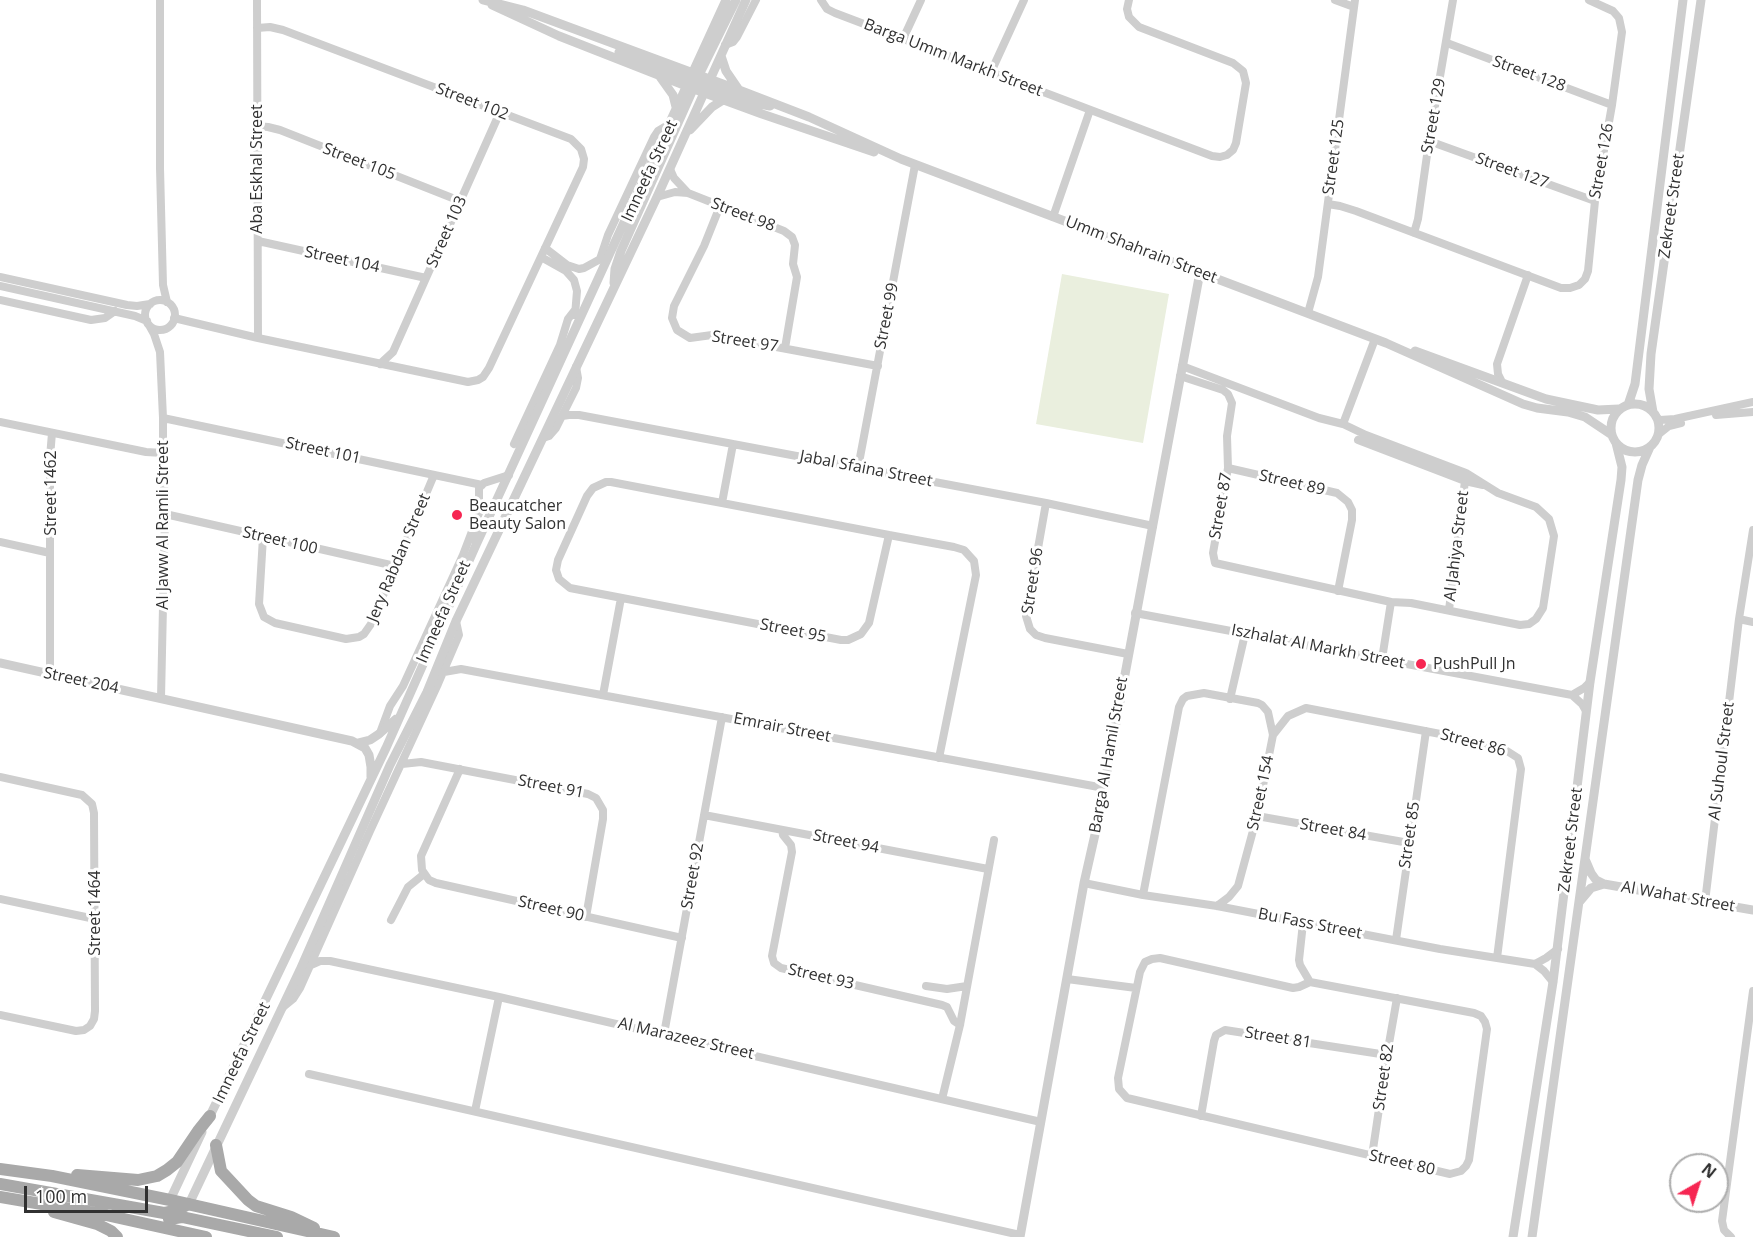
<!DOCTYPE html>
<style>
body{margin:0}
#map{position:relative;width:1753px;height:1237px;overflow:hidden;background:#fff;font-family:"Open Sans",sans-serif}
canvas{display:block}
.north{position:absolute;left:1669px;top:1153px;width:60px;height:60px;box-sizing:border-box;background:#fff;border:2px solid #adadad;border-radius:50%;rotate:39deg;font-size:16px;font-weight:700;line-height:24px;text-align:center;color:#313131}
.north::after{content:'';display:block;margin:auto;width:21px;height:27px;background:#f62652;clip-path:polygon(50% 0,100% 100%,50% 72%,0 100%)}
.scale{position:absolute;left:24px;top:1186px;width:124px;height:27px;box-sizing:border-box;border:3px solid #313131;border-top:0;padding-left:8px;font-size:18px;line-height:21px;white-space:nowrap;color:#313131;-webkit-text-stroke:4px #fff;paint-order:stroke}
</style>
<div id="map">
<canvas width="1753" height="1237"></canvas>
<div class="north">N</div>
<div class="scale">100 m</div>
</div>
<script>
const ctx = document.querySelector('canvas').getContext('2d');
ctx.lineJoin = 'round';
function fillPath(path, color) {
  ctx.fillStyle = color;
  ctx.fill(path, 'evenodd');
}
function shape(rows) {
  const path = new Path2D();
  for (const r of rows) {
    if (r.length === 3) {
      path.moveTo(r[0] + r[2], r[1]);
      path.arc(r[0], r[1], r[2], 0, 2 * Math.PI);
      continue;
    }
    path.moveTo(r[0], r[1]);
    for (let i = 2; i < r.length; i += 2) path.lineTo(r[i], r[i + 1]);
  }
  return path;
}
function trace(path, color, width, dash) {
  ctx.strokeStyle = color;
  ctx.lineWidth = width;
  ctx.lineCap = dash ? 'butt' : 'round';
  ctx.setLineDash(dash || []);
  ctx.stroke(path);
}
function drawText(font, color, halo, rows, align = 'center') {
  ctx.font = font + ' "Open Sans",sans-serif';
  ctx.lineWidth = 6;
  ctx.setLineDash([]);
  ctx.textBaseline = 'middle';
  ctx.strokeStyle = halo;
  ctx.fillStyle = color;
  for (const [text, x, y, turn = 0] of rows) {
    ctx.save();
    ctx.translate(x, y);
    ctx.rotate((+turn || 0) * Math.PI / 180);
    ctx.textAlign = isNaN(turn) ? turn : align;
    if (halo) ctx.strokeText(text, 0, 0);
    ctx.fillText(text, 0, 0);
    ctx.restore();
  }
}
const green = shape([
 [1062,274,1169,294,1143,443,1036,424]
]);
const minor = shape([
 [160,0,160,168,163,285,167,302],
 [257,0,258,338],
 [821,0,827,9,835,13,1212,156,1220,157,1227,155,1233,150,1236,143,1246,83,1243,71,1233,63,1139,27,1129,17,1127,9,1129,0],
 [1335,0,1354,7],
 [903,39,921,0],
 [1447,43,1612,105],
 [725,45,733,42,737,37,756,0],
 [991,72,1024,0],
 [257,126,268,127,280,130,460,201],
 [1429,141,1595,201],
 [670,169,674,178,688,193],
 [657,197,675,192,688,193,784,231,792,237,795,245,793,264,797,277,785,348],
 [1328,204,1340,206,1356,211,1561,288,1570,288,1579,285,1585,279,1588,271,1595,201,1612,105,1622,32,1619,18,1613,11,1589,0],
 [720,206,704,246,674,306,672,318,677,330,690,338,712,335,878,366],
 [1053,217,1090,110],
 [1414,233,1418,219,1429,141,1453,0],
 [258,241,426,278],
 [545,248,567,265,579,269,584,268,604,257],
 [541,257,566,271,574,280,577,291,575,315],
 [600,259,608,235,654,137,658,131,668,125],
 [0,277,127,305,137,306,150,304],
 [0,286,135,316,147,321],
 [0,300,91,320,105,318,115,311],
 [160,315,15],
 [1308,313,1318,277,1355,0],
 [174,318,258,338,468,382,478,380,483,377,489,368,583,167,584,159,581,149,571,139,283,30,270,27,257,28],
 [149,325,154,334,160,352,163,418,163,453,165,514,161,698],
 [380,364,393,352,500,112],
 [1182,366,1319,418,1343,424,1366,435,1466,473,1498,493,1536,507,1549,519,1554,536,1543,608,1536,619,1529,624,1520,625,1411,603,1391,602,1382,659],
 [1180,376,1223,390,1228,394,1232,403,1227,436,1228,468,1213,553,1215,563,1391,602],
 [1502,382,1498,374,1497,364,1528,275],
 [1716,415,1753,412],
 [562,416,569,415,579,415,1046,503,1153,526],
 [163,418,482,485],
 [1657,418,1660,420,1675,419,1753,402],
 [0,422,146,452,163,453],
 [1343,424,1375,339],
 [1659,434,1669,426,1681,423],
 [543,438,549,436,556,428,576,388,578,378,576,367],
 [1358,440,1465,481,1483,485],
 [514,444,560,345,568,319,575,310],
 [858,468,915,165],
 [1228,468,1337,493,1348,502,1352,510,1352,520,1338,591],
 [722,503,733,444],
 [1046,503,1026,616,1030,629,1036,635,1045,638,1128,654],
 [165,514,395,566],
 [889,535,869,623,861,634,848,640,841,640,570,588,559,579,556,570,558,560,587,496,593,488,606,482,611,482,684,496,722,503,889,535,954,547,964,550,974,561,976,575,939,758],
 [263,537,259,604,264,617,275,623,346,639,359,637,364,634,371,624,434,475],
 [0,542,50,553],
 [1449,610,1465,481],
 [1135,613,1572,695,1582,704,1586,711],
 [1739,619,1753,622],
 [444,672,461,669,1104,788],
 [50,674,50,457,52,433],
 [603,695,621,598],
 [1572,695,1584,688,1590,682],
 [1230,699,1245,634],
 [380,733,390,706,403,686,463,555,479,513,479,488,484,483,509,475],
 [1273,735,1288,716,1306,708,1461,738,1507,751,1518,758,1521,769,1497,958],
 [402,764,421,762,588,794,596,798,603,810,603,819,586,917],
 [460,769,421,856,422,870,429,880,436,883,682,938],
 [0,777,82,795,92,804,94,813,95,1011,94,1019,90,1026,84,1030,76,1031,0,1015],
 [704,815,988,869],
 [1257,816,1409,843],
 [782,830,783,835,791,845,792,852,772,956,774,963,781,968,942,1005,947,1007,954,1021,960,1025],
 [1084,883,1143,895,1217,906,1440,949,1535,964,1544,971,1553,982],
 [1143,895,1179,707,1183,699,1187,696,1204,693,1258,703,1262,705,1268,712,1273,735,1257,816,1238,886,1229,897,1217,906],
 [0,899,95,919],
 [1705,902,1739,619,1753,530],
 [391,920,408,887,424,874],
 [1303,923,1299,960,1300,965,1310,982],
 [1396,940,1426,731],
 [1160,958,1293,988,1299,987,1310,982,1474,1013,1481,1016,1485,1022,1487,1029,1469,1160,1466,1166,1461,1171,1450,1174,1127,1098,1119,1089,1118,1078,1140,972,1145,962,1152,959,1160,958],
 [1535,964,1546,958,1558,949],
 [311,965,320,961,330,961,499,997,1041,1122],
 [1067,979,1136,988],
 [926,986,947,989,967,986],
 [282,1008,293,999,300,988,370,831,438,684,459,635,456,621],
 [664,1034,722,717],
 [309,1074,1020,1235],
 [942,1099,960,1025,994,840],
 [475,1111,499,997],
 [1201,1116,1214,1041,1216,1035,1225,1030,1387,1055],
 [1372,1156,1387,1055,1397,998],
 [1731,1237,1724,1230,1722,1221,1753,991]
]);
const tertiary = shape([
 [483,0,523,10,739,90,809,117,901,159,1386,343,1523,404,1537,408,1568,412,1585,417,1612,435],
 [492,5,559,36,694,89,762,114,874,152],
 [619,52,693,80],
 [721,56,726,71,739,90],
 [658,74,673,95,676,107],
 [699,80,699,75,736,0],
 [703,84,750,102,770,106],
 [690,130,712,107,723,100],
 [614,283,615,269,621,251,695,85],
 [1415,351,1546,399,1598,410,1619,409],
 [1635,428,24],
 [1628,405,1635,384,1683,0],
 [1653,412,1649,389,1651,354,1701,0],
 [476,522,476,543],
 [0,663,352,741,365,748,369,755,371,767,371,777],
 [358,743,370,740,379,734,396,719],
 [1585,859,1591,873,1596,880,1604,884,1753,910],
 [1580,901,1591,888,1604,884],
 [208,1120,386,748,476,545,726,0],
 [170,1200,202,1132],
 [189,1204,300,970,390,765,427,692,456,621,657,197,746,0],
 [1020,1237,1084,883,1096,830,1200,272],
 [1513,1237,1553,982,1590,682,1621,480,1622,467,1616,443],
 [1532,1237,1638,480,1642,465,1650,447]
]);
const primary = shape([
 [216,1145,221,1171,248,1200,256,1206,291,1217,314,1228],
 [0,1169,52,1176,170,1200,334,1237],
 [77,1175,138,1180,157,1176,167,1170,177,1162,198,1131,210,1116],
 [0,1184,164,1213,177,1210,189,1204],
 [0,1197,106,1215,206,1237],
 [54,1212,97,1224,111,1231,117,1237],
 [169,1219,182,1217,277,1237]
]);
const markers = [
 [457,515,6,"#f62652"],
 [1421,664,6,"#f62652"]
];
const streetNames = [
 ["Barga Umm Markh Street",953,58,21],
 ["Street 128",1529,74,20],
 ["Street 102",472,102,21],
 ["Street 129",1434,116,-80],
 ["Street 125",1334,157,-82],
 ["Street 126",1602,161,-80],
 ["Street 105",359,162,21],
 ["Aba Eskhal Street",257,169,-90],
 ["Imneefa Street",650,171,-65],
 ["Street 127",1512,171,20],
 ["Zekreet Street",1672,206,-82],
 ["Street 98",743,215,21],
 ["Street 103",447,232,-66],
 ["Umm Shahrain Street",1141,250,21],
 ["Street 104",342,260,12],
 ["Street 99",887,316,-79],
 ["Street 97",745,342,9],
 ["Street 101",323,451,12],
 ["Jabal Sfaina Street",866,469,11],
 ["Street 89",1292,483,13],
 ["Street 1462",51,493,-90],
 ["Street 87",1221,506,-80],
 ["Al Jaww Al Ramli Street",163,525,-90],
 ["Street 100",280,541,13],
 ["Al Jahiya Street",1457,546,-83],
 ["Jery Rabdan Street",399,558,-67],
 ["Street 96",1033,581,-81],
 ["Imneefa Street",444,612,-66],
 ["Street 95",793,631,11],
 ["Iszhalat Al Markh Street",1318,647,11],
 ["Street 204",81,681,12],
 ["Emrair Street",782,728,11],
 ["Street 86",1473,743,15],
 ["Barga Al Hamil Street",1109,755,-80],
 ["Al Suhoul Street",1722,761,-83],
 ["Street 91",551,787,11],
 ["Street 154",1261,793,-78],
 ["Street 84",1333,830,10],
 ["Street 85",1410,835,-82],
 ["Zekreet Street",1571,840,-83],
 ["Street 94",846,842,11],
 ["Street 92",693,876,-80],
 ["Al Wahat Street",1678,897,10],
 ["Street 90",551,909,13],
 ["Street 1464",95,913,-90],
 ["Bu Fass Street",1310,924,11],
 ["Street 93",821,977,13],
 ["Street 81",1278,1038,9],
 ["Al Marazeez Street",686,1039,13],
 ["Imneefa Street",242,1053,-64],
 ["Street 82",1384,1077,-82],
 ["Street 80",1402,1163,13]
];
const poiNames = [
 ["Beaucatcher",469,506],
 ["Beauty Salon",469,524],
 ["PushPull Jn",1433,664]
];
fillPath(green, '#eaefde');
trace(minor, '#cecece', 8);
trace(tertiary, '#cecece', 9);
trace(primary, '#a9a9a9', 12);
for (const [x, y, r, color] of markers) {
  const dot = new Path2D();
  dot.arc(x, y, r, 0, 2 * Math.PI);
  ctx.fillStyle = color;
  ctx.fill(dot);
  trace(dot, '#fff', 2);
}
drawText('16px', '#313131', '#fff', streetNames);
drawText('16px', '#313131', '#fff', poiNames, 'left');
</script>
